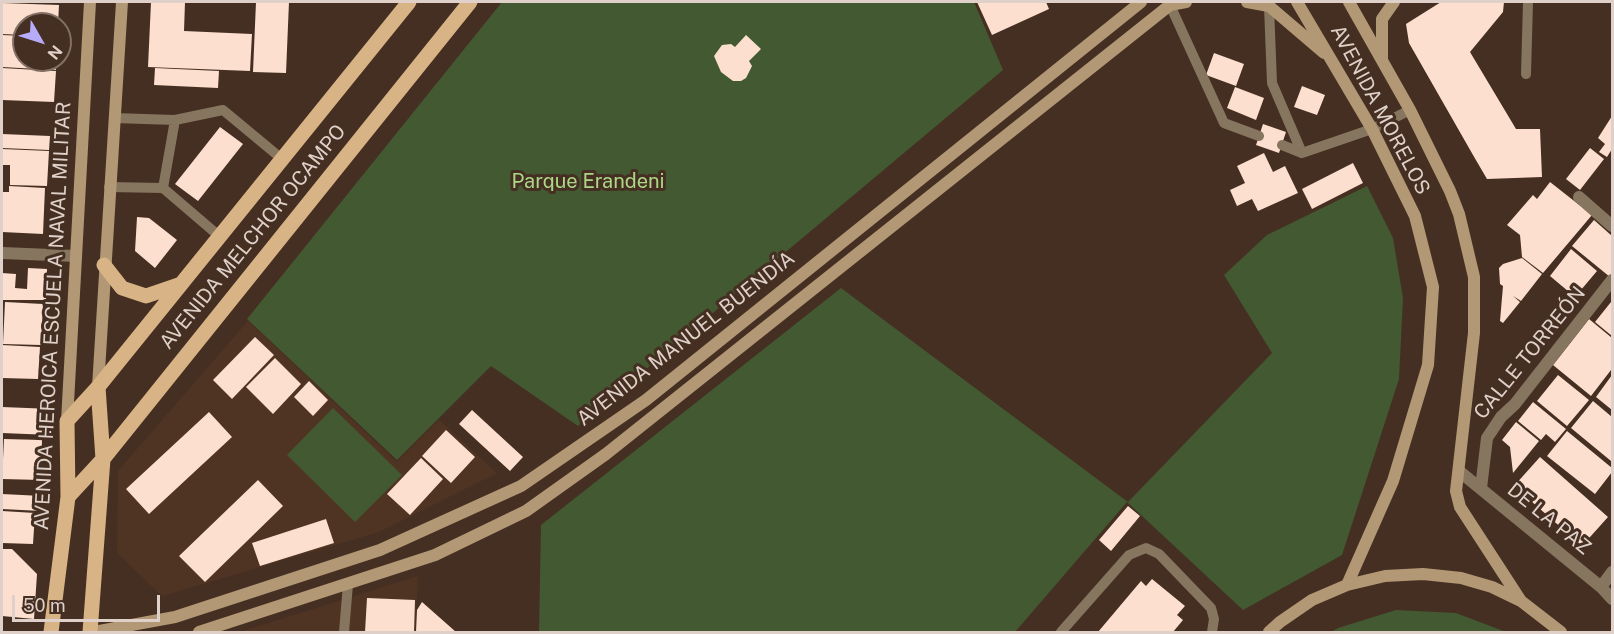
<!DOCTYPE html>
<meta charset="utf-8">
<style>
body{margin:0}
#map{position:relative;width:1614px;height:634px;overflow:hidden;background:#452f22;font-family:"Public Sans",sans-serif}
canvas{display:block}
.frame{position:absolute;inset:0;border:3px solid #dfd1c9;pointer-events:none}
.north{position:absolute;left:12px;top:12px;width:60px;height:60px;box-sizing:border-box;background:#452f22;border:2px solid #837065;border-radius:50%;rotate:129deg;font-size:16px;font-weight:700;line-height:24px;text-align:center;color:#dfd1c9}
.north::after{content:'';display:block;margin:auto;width:21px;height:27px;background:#b6abf8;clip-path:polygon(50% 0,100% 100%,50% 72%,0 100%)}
.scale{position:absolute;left:12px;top:595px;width:148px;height:27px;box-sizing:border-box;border:3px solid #dfd1c9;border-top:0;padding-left:8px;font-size:18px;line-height:21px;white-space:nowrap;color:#dfd1c9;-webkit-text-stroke:4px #452f22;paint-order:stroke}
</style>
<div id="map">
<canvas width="1614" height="634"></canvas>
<div class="frame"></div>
<div class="north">N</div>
<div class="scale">50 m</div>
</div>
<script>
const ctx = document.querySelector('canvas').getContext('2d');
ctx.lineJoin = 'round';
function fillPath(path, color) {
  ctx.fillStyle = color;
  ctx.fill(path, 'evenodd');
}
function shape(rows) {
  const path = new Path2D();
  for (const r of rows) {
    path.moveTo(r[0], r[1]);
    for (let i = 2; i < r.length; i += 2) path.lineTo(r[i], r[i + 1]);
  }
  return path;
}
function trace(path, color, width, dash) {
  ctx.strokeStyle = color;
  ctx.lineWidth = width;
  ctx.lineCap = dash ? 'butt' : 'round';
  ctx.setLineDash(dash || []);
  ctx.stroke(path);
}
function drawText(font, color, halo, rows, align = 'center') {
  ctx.font = font + ' "Public Sans",sans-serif';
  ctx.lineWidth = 6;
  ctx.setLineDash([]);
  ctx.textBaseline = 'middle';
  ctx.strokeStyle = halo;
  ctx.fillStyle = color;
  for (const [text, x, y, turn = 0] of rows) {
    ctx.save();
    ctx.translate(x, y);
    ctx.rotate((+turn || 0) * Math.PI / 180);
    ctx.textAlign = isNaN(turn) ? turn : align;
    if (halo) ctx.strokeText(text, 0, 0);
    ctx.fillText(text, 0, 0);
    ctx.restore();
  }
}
const built = shape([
 [248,321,397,462,439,420,497,473,379,532,162,596,117,553,118,471],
 [418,576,415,632,240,632]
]);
const green = shape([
 [502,2,974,2,1003,70,578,426,491,366,397,460,247,319],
 [1367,186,1393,238,1403,298,1399,379,1342,555,1243,610,1127,502,1015,632,539,632,541,525,841,288,1128,502,1272,353,1224,275,1267,235],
 [333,408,402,475,355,522,287,455],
 [1396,610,1456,613,1506,632,1331,632,1338,628]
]);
const building = shape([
 [151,2,185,2,184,31,252,34,250,71,148,67],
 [256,2,289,2,286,73,253,72],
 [977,2,1046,2,1049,9,992,35],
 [1441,2,1504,2,1503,12,1470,52,1516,129,1540,129,1542,177,1487,179,1473,155,1409,43,1406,24],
 [2,3,59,5,58,24,24,24,24,35,2,34],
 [2,35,24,36,24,60,56,60,56,70,2,67],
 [746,35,761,49,749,61,752,66,746,78,741,81,733,81,721,72,714,56,722,45,731,44,735,47],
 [1214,53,1244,64,1236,86,1206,75],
 [2,68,56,71,54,102,2,100],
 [155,68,219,71,218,88,154,85],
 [1302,86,1325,95,1317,115,1294,107],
 [1235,87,1264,98,1256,120,1227,108],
 [1612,116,1612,149,1607,157,1599,152,1605,144,1598,138],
 [1263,124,1286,132,1279,153,1256,145],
 [220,127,243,144,198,201,175,184],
 [2,134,50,136,49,150,2,148],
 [1590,148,1604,159,1580,190,1566,179],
 [2,149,49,151,47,186,10,185,10,165,2,165],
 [1264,153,1273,172,1285,166,1298,193,1258,211,1252,199,1237,206,1230,190,1245,183,1237,166],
 [1353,163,1363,183,1312,209,1302,189],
 [1550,182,1592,215,1543,273,1522,257,1520,235,1507,225,1533,195,1537,199],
 [9,186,45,188,43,234,2,232,2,192,9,192],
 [137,217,149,218,177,240,155,268,135,251],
 [1594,220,1612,236,1612,274,1610,277,1572,246],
 [1571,249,1597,271,1575,297,1550,276],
 [1522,258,1542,274,1521,301,1513,296,1520,302,1503,323,1500,321,1503,286,1500,284,1499,268,1503,264],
 [28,268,47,269,46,300,2,300,2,273,16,274,15,288,27,289],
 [5,302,43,304,41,345,3,344],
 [1611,302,1612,303,1612,336,1595,322],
 [1589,319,1612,338,1612,371,1611,370,1591,396,1553,365],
 [255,337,274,355,232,399,213,380],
 [2,345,40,347,38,379,2,378],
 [275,358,301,384,273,414,246,387],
 [1558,375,1589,400,1567,426,1537,401],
 [1612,375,1612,410,1596,397],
 [309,381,328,400,313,416,294,397],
 [1593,401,1612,417,1611,461,1571,428],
 [1533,402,1566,429,1555,442,1546,434,1541,440,1518,421],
 [2,407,52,409,51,435,2,433],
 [472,410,523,457,510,471,459,424],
 [209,412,232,437,149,514,126,489],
 [1516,422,1539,441,1513,473,1510,447,1502,440],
 [446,430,475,457,451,483,422,456],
 [1567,431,1612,468,1612,472,1595,494,1547,456],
 [4,439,42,440,41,480,2,479],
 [1540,457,1608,517,1582,546,1514,486],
 [421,458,443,479,410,515,387,494],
 [258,480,283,506,205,582,179,556],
 [2,494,42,496,41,511,2,509],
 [1128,506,1140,516,1111,551,1099,540],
 [2,511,35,513,33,544,2,543],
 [326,519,334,543,260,566,252,543],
 [2,549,12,549,37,574,34,619,2,616],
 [1152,579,1185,606,1177,615,1183,620,1173,632,1098,632,1141,581,1146,586],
 [367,598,415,600,414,632,365,632],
 [422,602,456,632,416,632,417,610]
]);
const lane = shape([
 [1170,5,1224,123,1259,136],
 [1269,6,1272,83,1302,153,1372,129,1410,110],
 [1526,74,1528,2],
 [114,118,175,120,223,110,282,159],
 [175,120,163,188,219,236],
 [1282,145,1302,153],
 [109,187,163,188],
 [344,632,348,584],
 [1061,632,1129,555,1146,548,1159,554,1211,608,1214,619,1212,632]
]);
const street = shape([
 [1579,197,1612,226],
 [2,253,76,256],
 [1459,471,1601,587,1612,599],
 [1481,488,1487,438,1501,417,1515,404,1612,280],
 [1601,587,1612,572]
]);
const secondary = shape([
 [1247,2,1269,6,1324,53],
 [1297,2,1372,129,1415,216,1433,287,1428,365,1393,481,1347,585],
 [1349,2,1410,110,1450,191,1459,214,1474,277,1474,333,1456,491,1460,507,1521,601],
 [1382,60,1382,19,1394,2],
 [98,387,122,2],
 [67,421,90,2],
 [94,632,175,617,380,550,521,486,646,400,1141,2],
 [199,632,435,555,526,511,606,454,1170,5,1186,2],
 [1269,632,1280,622,1312,600,1347,585,1385,576,1423,574,1461,578,1492,587,1521,601,1561,632]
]);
const primary = shape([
 [104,265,122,288,146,296,181,284],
 [68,497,103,459,470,2],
 [51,632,68,497,67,421,98,387,409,2],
 [90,632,103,459,98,387]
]);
const streetNames = [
 ["AVENIDA MORELOS",1380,110,62],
 ["AVENIDA MELCHOR OCAMPO",253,237,-51],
 ["AVENIDA HEROICA ESCUELA NAVAL MILITAR",53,316,-87],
 ["AVENIDA MANUEL BUENDÍA",686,339,-38],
 ["CALLE TORREÓN",1530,353,-51],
 ["DE LA PAZ",1549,519,39]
];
const parkNames = [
 ["Parque Erandeni",588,182]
];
fillPath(built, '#503423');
fillPath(green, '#435931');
fillPath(building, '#fcdfce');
trace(lane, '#86755f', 10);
trace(street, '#86755f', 12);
trace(secondary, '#b39875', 12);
trace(primary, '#d7b385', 15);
drawText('20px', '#dfd1c9', '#452f22', streetNames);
drawText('20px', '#abd786', '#452f22', parkNames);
</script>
